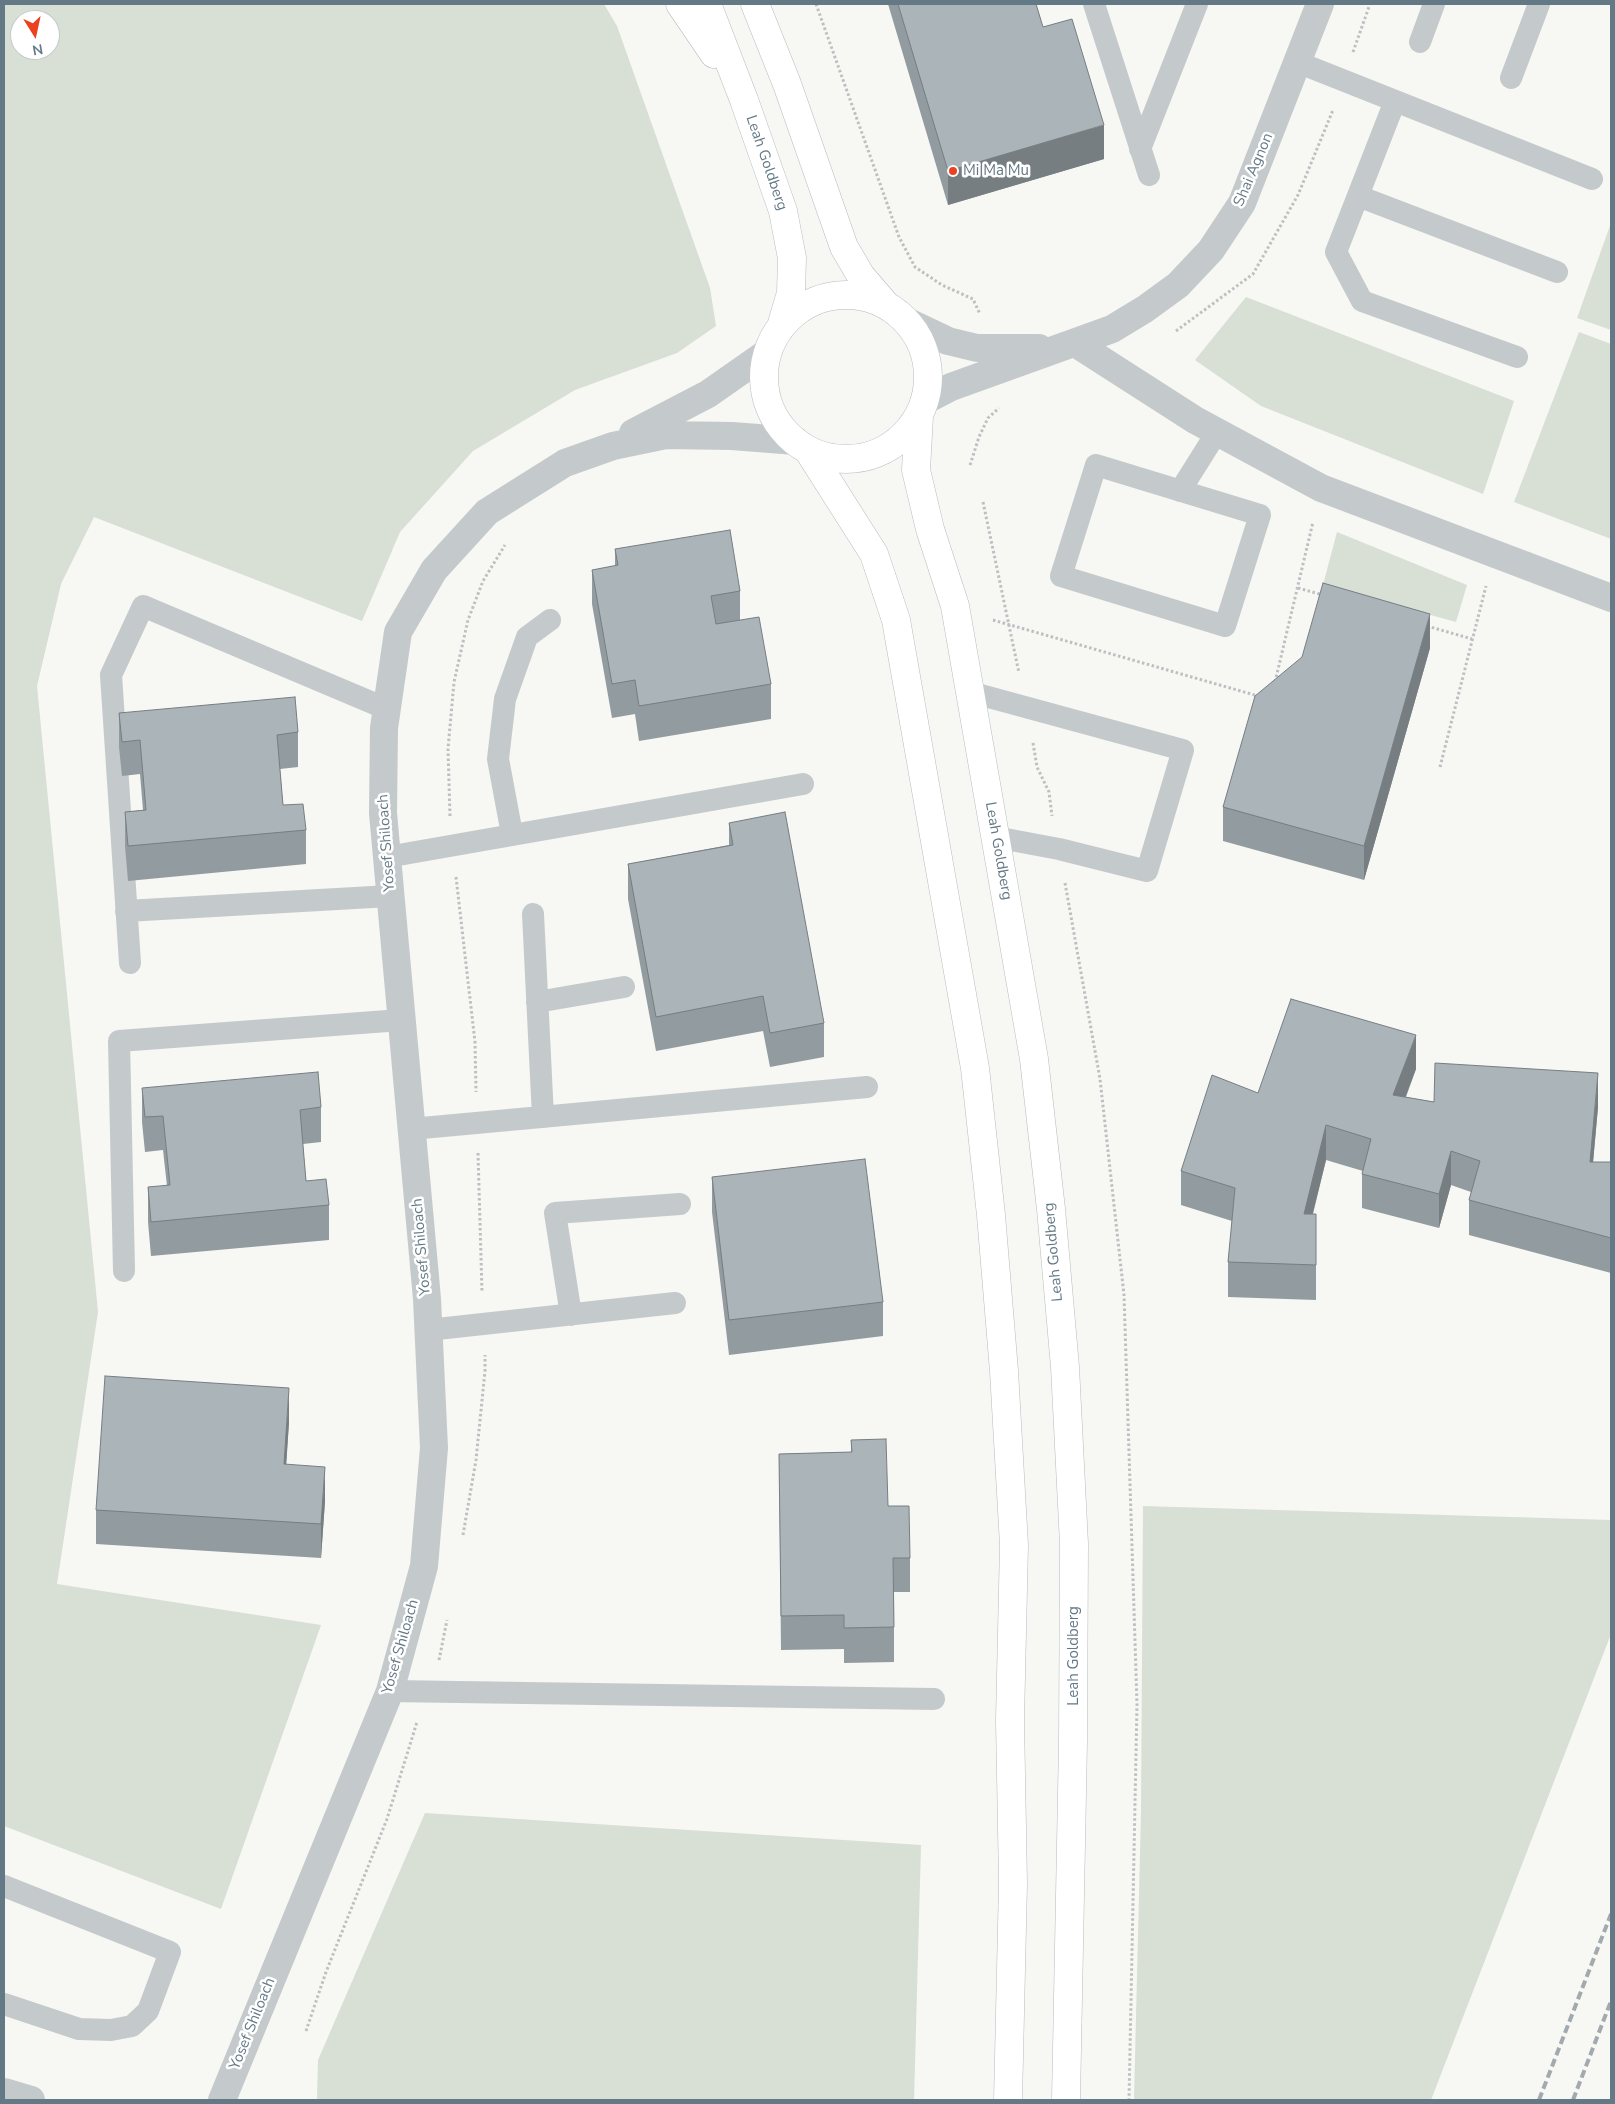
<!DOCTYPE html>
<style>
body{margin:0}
#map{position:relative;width:1615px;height:2104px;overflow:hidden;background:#f7f7f3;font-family:"Nunito Sans",sans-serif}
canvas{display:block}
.frame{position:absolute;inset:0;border:5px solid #647986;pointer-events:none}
.north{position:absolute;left:10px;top:10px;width:50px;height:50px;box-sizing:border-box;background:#fff;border:1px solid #c1c9cf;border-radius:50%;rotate:170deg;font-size:14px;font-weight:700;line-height:20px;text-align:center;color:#647986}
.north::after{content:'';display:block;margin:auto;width:18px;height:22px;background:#eb411f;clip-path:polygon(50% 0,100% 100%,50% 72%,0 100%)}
</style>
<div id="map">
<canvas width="1615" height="2104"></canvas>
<div class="frame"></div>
<div class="north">N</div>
</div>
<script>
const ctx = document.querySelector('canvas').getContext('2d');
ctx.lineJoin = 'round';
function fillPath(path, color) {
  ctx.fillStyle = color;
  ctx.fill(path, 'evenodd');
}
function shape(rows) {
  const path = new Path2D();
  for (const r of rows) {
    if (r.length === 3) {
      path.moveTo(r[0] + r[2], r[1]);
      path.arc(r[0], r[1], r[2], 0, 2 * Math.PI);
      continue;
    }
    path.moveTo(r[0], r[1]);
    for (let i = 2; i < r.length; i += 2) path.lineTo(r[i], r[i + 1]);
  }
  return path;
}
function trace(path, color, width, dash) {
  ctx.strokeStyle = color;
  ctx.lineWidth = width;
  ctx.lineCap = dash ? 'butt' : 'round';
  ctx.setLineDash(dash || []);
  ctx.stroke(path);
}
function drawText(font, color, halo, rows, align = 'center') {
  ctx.font = font + ' "Nunito Sans",sans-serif';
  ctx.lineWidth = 5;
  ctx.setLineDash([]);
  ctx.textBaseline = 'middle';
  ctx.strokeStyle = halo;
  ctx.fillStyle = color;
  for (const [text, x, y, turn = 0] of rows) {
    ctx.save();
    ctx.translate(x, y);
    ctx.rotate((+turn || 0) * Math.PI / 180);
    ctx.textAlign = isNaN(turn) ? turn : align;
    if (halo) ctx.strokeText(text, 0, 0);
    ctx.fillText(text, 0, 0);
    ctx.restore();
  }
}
const green = shape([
 [4,4,604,4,617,26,710,288,716,326,677,353,575,390,473,451,400,532,362,621,94,517,61,584,37,686,98,1312,57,1584,321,1625,221,1909,4,1826],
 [20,20,50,20,50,50,20,50],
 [1611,223,1611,330,1577,318],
 [1246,297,1514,401,1483,494,1261,406,1195,360],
 [1579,332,1611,344,1611,539,1514,502],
 [1337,532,1467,585,1456,622,1323,585],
 [1143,1506,1611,1520,1611,1634,1431,2100,1134,2100,1141,1812],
 [425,1813,921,1845,914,2100,317,2100,318,2060]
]);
const path = shape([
 [816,4,899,237,915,267,942,285,973,299,980,314],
 [1353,52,1370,4],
 [1176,331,1253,274,1298,195,1333,110],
 [970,465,979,437,988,418,999,408],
 [983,502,1019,673],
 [1298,588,1323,595],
 [993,620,1258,696],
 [1427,626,1472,639],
 [1275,682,1313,522],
 [1033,743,1037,767,1049,792,1052,816],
 [1440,767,1486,586],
 [450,816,448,749,454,682,468,620,483,581,505,545],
 [456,877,475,1042,476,1092],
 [1065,883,1100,1079,1124,1295,1137,1704,1129,2100],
 [478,1153,482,1292],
 [463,1535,476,1460,485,1371,485,1355],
 [439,1660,447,1620],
 [306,2031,326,1972,387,1819,417,1722]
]);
const lane = shape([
 [1094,4,1149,175],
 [1420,42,1434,4],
 [1297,62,1592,179],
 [1511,78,1539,4],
 [1395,101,1336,252,1362,301,1517,357],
 [1140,149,1197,4],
 [1358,196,1557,272],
 [1096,465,1260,515,1225,626,1061,576,1096,465],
 [1180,491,1217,432],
 [970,692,1183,750,1147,871,1059,849,995,837],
 [512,834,498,759,505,699,527,637,550,620],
 [387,857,803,784],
 [126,911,390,896],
 [533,914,543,1117],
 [130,963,111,675,143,606,387,709],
 [537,1002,624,987],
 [411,1129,867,1087],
 [124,1271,119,1041,401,1020],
 [571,1315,555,1213,680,1204],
 [428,1330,675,1303],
 [390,1691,934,1699],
 [4,1886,170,1952,148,2011,132,2026,111,2030,79,2029,4,2004]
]);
const street = shape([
 [908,322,948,341,977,348,1039,348],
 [1075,343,1195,420,1321,488,1611,598],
 [924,401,951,387,1112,329,1145,309,1178,285,1211,250,1242,203,1320,4],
 [633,433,708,394,768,352],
 [4,2092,31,2100],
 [222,2100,390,1691,424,1566,434,1448,427,1299,383,813,384,728,398,632,434,570,487,512,565,463,613,446,666,435,732,436,796,441]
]);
const secondary = shape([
 [680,4,714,54],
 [707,4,744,100,783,211,792,258,791,293,781,327],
 [755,4,787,84,844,247,861,276,885,304],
 [846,377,82],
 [919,416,916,470,930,529,955,606,1034,1059,1051,1209,1065,1367,1074,1544,1073,1742,1066,2100],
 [808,450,874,554,896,620,975,1068,991,1215,1004,1371,1014,1545,1010,1720,1013,1883,1008,2100]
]);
const rail = shape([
 [1539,2100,1611,1914],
 [1573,2100,1611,2001]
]);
const wall = shape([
 [888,4,1036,4,1043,27,1104,159,948,205],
 [615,549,740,591,740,620,771,684,771,719,639,741,635,714,612,718,592,604,592,570,615,566],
 [1430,648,1364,880,1223,841,1223,807],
 [119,713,298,732,298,767,280,769,283,805,306,830,306,864,128,881,125,846,125,812,143,810,140,774,122,776,119,747],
 [729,823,824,1023,824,1057,770,1067,763,1031,656,1051,628,899,628,864,729,845],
 [1416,1069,1406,1097,1434,1102,1598,1107,1593,1162,1611,1162,1611,1273,1469,1235,1469,1200,1471,1192,1451,1185,1439,1228,1362,1208,1362,1174,1363,1171,1326,1160,1313,1214,1316,1265,1316,1300,1228,1297,1228,1262,1232,1221,1181,1205,1181,1171,1258,1093],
 [142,1088,321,1107,321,1142,303,1144,306,1181,329,1205,329,1240,151,1256,148,1222,148,1187,167,1186,163,1150,145,1152,142,1122],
 [712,1177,883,1302,883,1336,729,1355,712,1212],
 [289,1422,286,1464,325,1501,321,1558,96,1544,96,1510],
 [851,1440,888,1506,910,1558,910,1592,894,1592,894,1662,844,1663,844,1649,781,1650,779,1454,851,1452]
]);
const shadedWall = shape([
 [1104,125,1104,159,948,205,948,171],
 [1430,614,1430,648,1364,880,1364,846],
 [1416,1035,1416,1069,1393,1129,1393,1095],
 [1598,1073,1598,1107,1590,1196,1590,1162],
 [1326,1125,1326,1160,1304,1248,1304,1214],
 [1451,1151,1451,1185,1439,1228,1439,1194],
 [289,1388,289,1422,284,1499,284,1464],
 [325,1467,325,1501,321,1558,321,1524]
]);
const building = shape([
 [898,4,1036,4,1043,27,1072,19,1104,125,948,171,898,4],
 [730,530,740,591,711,596,716,624,759,617,771,684,639,706,635,680,612,684,592,570,618,565,615,549,730,530],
 [1323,583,1430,614,1364,846,1223,807,1255,696,1302,657,1323,583],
 [295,697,298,732,277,735,283,805,303,804,306,830,128,846,125,812,146,810,140,740,122,742,119,713,295,697],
 [785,812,824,1023,770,1033,763,996,656,1017,628,864,733,845,729,823,785,812],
 [1291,999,1416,1035,1393,1095,1434,1102,1435,1063,1598,1073,1590,1162,1611,1162,1611,1238,1469,1200,1480,1161,1451,1151,1439,1194,1362,1174,1371,1139,1326,1125,1304,1214,1316,1214,1316,1265,1228,1262,1235,1188,1181,1171,1212,1075,1258,1093,1291,999],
 [318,1072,321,1107,300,1110,306,1181,326,1179,329,1205,151,1222,148,1187,170,1185,163,1116,145,1117,142,1088,318,1072],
 [865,1159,883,1302,729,1320,712,1177,865,1159],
 [105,1376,289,1388,284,1464,325,1467,321,1524,96,1510,105,1376],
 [886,1439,888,1506,909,1506,910,1558,893,1558,894,1627,844,1628,844,1615,781,1616,779,1454,852,1452,851,1440,886,1439]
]);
const markers = [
 [953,171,5,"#eb411f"]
];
const streetNames = [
 ["Leah Goldberg",766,163,71],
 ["Shai Agnon",1254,170,-67],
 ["Yosef Shiloach",387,843,-94],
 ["Leah Goldberg",998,851,80],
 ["Yosef Shiloach",422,1247,-95],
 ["Leah Goldberg",1054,1252,-95],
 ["Yosef Shiloach",401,1647,-74],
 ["Leah Goldberg",1074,1656,-90],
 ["Yosef Shiloach",253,2024,-68]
];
const poiNames = [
 ["Mi Ma Mu",963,171]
];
fillPath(green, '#d8dfd4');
trace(secondary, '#b6bcc0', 29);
trace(path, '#bdc0c2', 3, [2.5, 2.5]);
trace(lane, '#c4c9cb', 22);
trace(street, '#c4c9cb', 28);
trace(secondary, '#fff', 28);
trace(rail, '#a2aaaf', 4, [8, 4]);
fillPath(wall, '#929b9f');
fillPath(shadedWall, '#777e82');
fillPath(building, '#aab4b9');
trace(building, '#777e82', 1);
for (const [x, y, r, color] of markers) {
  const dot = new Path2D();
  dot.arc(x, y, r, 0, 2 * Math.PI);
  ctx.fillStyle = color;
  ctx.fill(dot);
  trace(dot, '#fff', 2);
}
drawText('15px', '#647986', '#fff', streetNames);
drawText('15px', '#647986', '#fff', poiNames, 'left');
</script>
